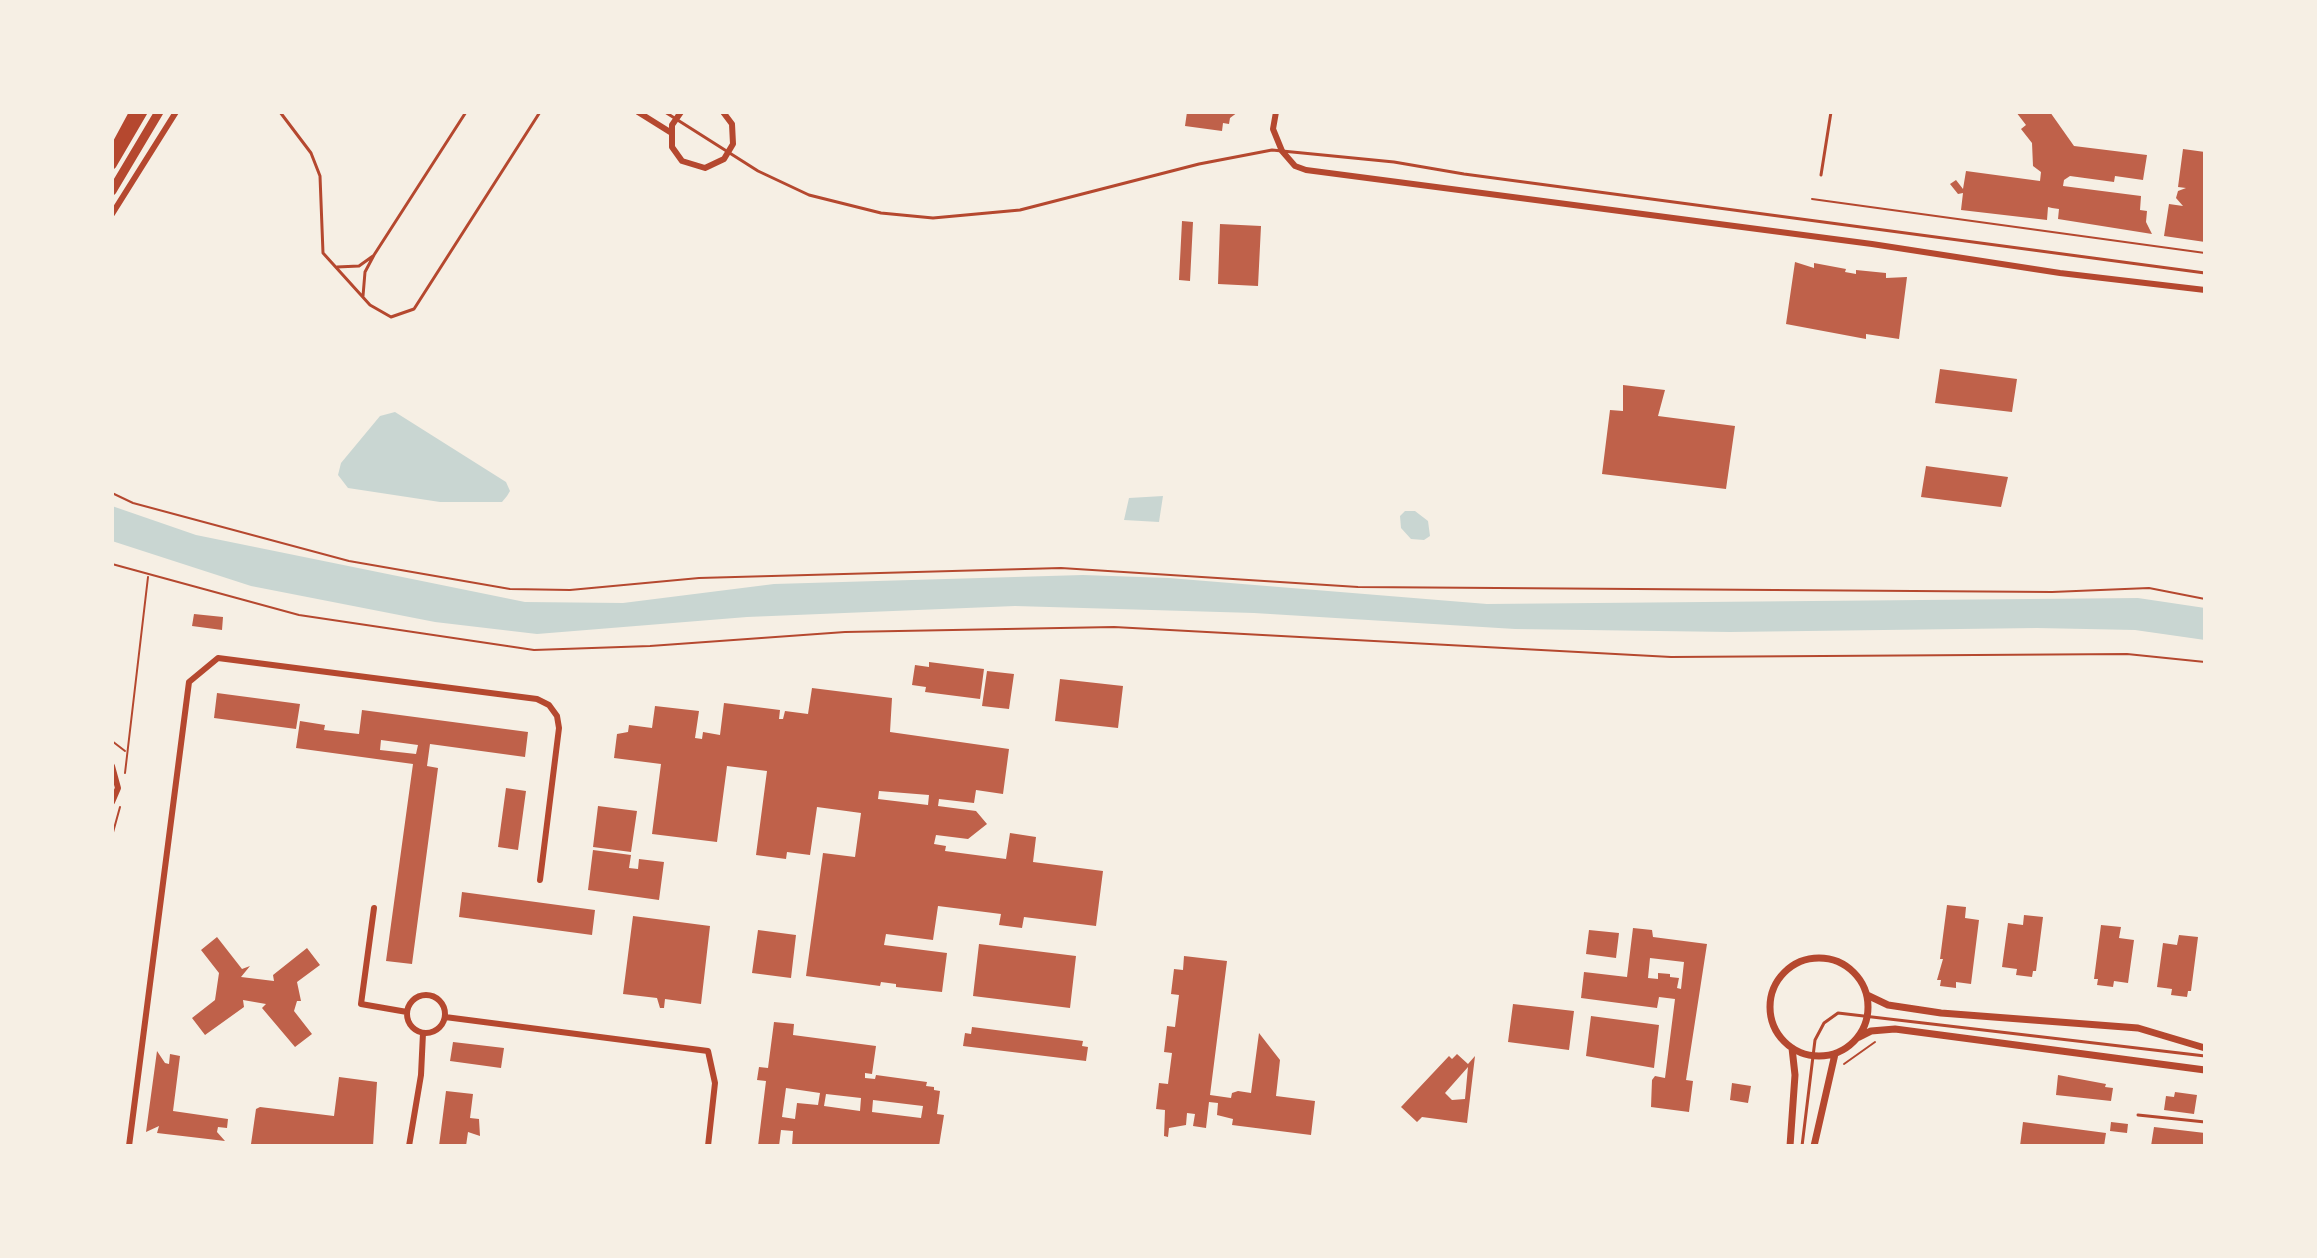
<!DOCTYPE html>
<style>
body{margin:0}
#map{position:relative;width:2317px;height:1258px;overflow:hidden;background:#f6efe4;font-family:"Noto Sans",sans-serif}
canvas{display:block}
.frame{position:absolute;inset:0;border:114px solid #f6efe4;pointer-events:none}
</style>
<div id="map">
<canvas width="2317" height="1258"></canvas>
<div class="frame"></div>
</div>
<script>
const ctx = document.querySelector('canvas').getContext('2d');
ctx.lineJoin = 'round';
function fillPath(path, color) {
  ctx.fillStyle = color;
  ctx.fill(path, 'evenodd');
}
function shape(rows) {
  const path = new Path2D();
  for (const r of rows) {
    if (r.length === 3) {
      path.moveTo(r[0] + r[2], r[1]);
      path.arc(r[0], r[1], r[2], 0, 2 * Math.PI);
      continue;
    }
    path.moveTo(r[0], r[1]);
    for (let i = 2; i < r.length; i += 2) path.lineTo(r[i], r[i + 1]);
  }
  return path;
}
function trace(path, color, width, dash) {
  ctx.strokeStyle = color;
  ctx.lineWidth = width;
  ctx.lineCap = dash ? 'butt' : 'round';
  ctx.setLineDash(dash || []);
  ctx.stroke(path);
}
const water = shape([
 [395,412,506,482,510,491,507,496,502,502,440,502,348,488,338,475,341,463,380,416],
 [1163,496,1159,522,1124,520,1129,498],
 [112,506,196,535,525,602,623,603,774,584,1083,575,1169,578,1487,604,2138,598,2205,608,2205,640,2135,630,2037,628,1730,632,1515,629,1254,613,1015,606,747,617,537,634,435,622,251,586,112,541],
 [1405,511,1415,511,1428,521,1430,536,1424,540,1411,539,1401,528,1400,516]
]);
const building = shape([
 [1187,112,1238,112,1230,118,1229,124,1223,123,1222,131,1185,126],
 [2016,112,2050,112,2074,146,2147,155,2143,180,2115,176,2114,182,2070,176,2064,180,2063,186,2141,196,2140,210,2147,211,2146,222,2152,234,2058,219,2059,209,2052,208,2048,207,2047,220,1961,210,1963,193,1958,194,1950,184,1956,180,1963,189,1966,171,2040,181,2041,172,2033,166,2032,143,2021,129,2026,125],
 [2183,149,2205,152,2205,242,2164,236,2169,204,2183,206,2176,198,2178,191,2186,188,2178,187],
 [1182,221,1193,222,1190,281,1179,280],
 [1220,224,1261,226,1258,286,1218,284],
 [1795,262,1814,268,1814,263,1846,269,1845,272,1856,274,1856,270,1886,273,1886,278,1907,277,1899,339,1866,334,1866,339,1786,324],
 [1940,369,2017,379,2012,412,1935,403],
 [1623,385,1665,390,1658,416,1735,426,1726,489,1602,474,1610,410,1623,411],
 [1926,466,2008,477,2001,507,1921,497],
 [194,614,223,617,222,630,192,626],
 [929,662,984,669,980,699,925,692,926,687,912,685,915,665,929,667],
 [987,671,1014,674,1009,709,982,706],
 [1060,679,1123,686,1118,728,1055,721],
 [812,688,892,698,890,732,1009,749,1003,794,976,790,974,803,939,799,938,806,976,811,987,824,968,839,936,835,934,844,946,846,945,851,1006,859,1010,833,1036,837,1033,862,1103,871,1096,926,1024,917,1022,928,999,925,1001,914,938,906,933,940,886,934,884,945,947,953,942,992,896,987,896,984,881,982,880,986,806,976,823,853,855,857,861,813,817,807,810,855,787,852,786,859,756,855,767,771,727,766,717,842,652,834,661,764,614,758,617,734,628,732,629,725,652,728,655,706,699,711,695,738,702,739,703,732,720,735,724,703,780,710,779,719,783,719,785,711,808,714],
 [879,791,929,795,928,805,878,799],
 [217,693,300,704,296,729,214,718],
 [362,710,528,732,525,757,430,744,427,766,438,768,412,964,386,961,413,764,296,748,300,721,325,725,324,730,359,734],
 [381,740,418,745,416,754,380,750],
 [506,788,526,791,518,850,498,847],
 [598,806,637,811,631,852,593,847],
 [593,850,631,855,629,868,638,869,639,859,664,862,659,900,588,890],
 [462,892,595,910,592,935,459,917],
 [1947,905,1966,907,1965,918,1979,920,1971,984,1956,982,1956,988,1940,986,1941,980,1937,980,1943,959,1940,959],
 [2024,915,2043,917,2036,971,2033,971,2032,977,2016,975,2017,969,2002,967,2008,923,2023,925],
 [633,916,710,926,701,1004,665,999,664,1008,660,1008,657,998,623,994],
 [2101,925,2121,927,2119,938,2134,940,2128,983,2114,981,2113,987,2097,985,2098,979,2094,979],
 [1633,928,1652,930,1653,937,1707,944,1686,1080,1693,1081,1689,1112,1651,1107,1652,1080,1655,1076,1665,1078,1675,999,1659,997,1657,1008,1581,998,1584,972,1627,977],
 [1650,958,1684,962,1681,989,1677,988,1679,978,1670,977,1670,974,1658,973,1658,979,1648,978],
 [758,930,796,935,791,978,752,973],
 [1589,930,1619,933,1616,958,1586,954],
 [2179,935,2198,937,2191,991,2188,991,2187,997,2171,995,2172,989,2157,987,2163,943,2177,945],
 [217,937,242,969,250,966,241,977,274,981,273,975,307,948,320,965,297,982,301,1001,297,1001,294,1011,312,1034,295,1047,262,1008,266,1004,243,1000,244,1007,205,1035,192,1018,215,1000,219,973,201,950],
 [979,944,1076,956,1070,1008,973,996],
 [1184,956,1227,961,1210,1095,1231,1098,1232,1093,1238,1091,1251,1093,1259,1033,1280,1060,1276,1096,1315,1101,1311,1135,1232,1125,1233,1119,1217,1115,1218,1103,1209,1102,1206,1128,1193,1126,1195,1114,1187,1113,1186,1125,1169,1128,1168,1137,1164,1136,1165,1110,1156,1109,1159,1083,1168,1084,1172,1053,1164,1052,1167,1026,1175,1027,1179,995,1171,994,1174,969,1183,970],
 [1513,1004,1574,1011,1569,1050,1508,1042],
 [1591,1016,1659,1025,1654,1068,1586,1056],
 [774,1022,794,1024,793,1035,876,1046,872,1074,865,1073,865,1078,875,1079,876,1075,927,1082,926,1086,934,1087,934,1090,940,1091,937,1114,944,1115,939,1146,792,1146,793,1131,781,1130,779,1146,758,1146,766,1081,757,1080,759,1067,768,1068],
 [786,1088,820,1093,818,1105,797,1103,795,1119,782,1117],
 [826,1094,861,1098,860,1111,824,1106],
 [873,1100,923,1106,921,1118,872,1112],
 [972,1027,1083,1041,1082,1046,1088,1047,1086,1061,963,1046,965,1033,971,1034],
 [453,1042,504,1048,501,1068,450,1061],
 [157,1051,165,1063,169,1064,170,1054,180,1056,173,1111,228,1119,227,1128,218,1127,217,1132,225,1141,157,1133,159,1126,146,1132],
 [1457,1054,1468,1064,1475,1056,1467,1123,1422,1117,1417,1122,1401,1107,1449,1056,1452,1059],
 [1468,1067,1465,1099,1452,1100,1445,1093],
 [2058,1075,2106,1084,2105,1087,2113,1088,2111,1101,2056,1095],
 [339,1077,377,1082,373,1146,251,1144,256,1109,260,1107,334,1116],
 [1732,1083,1751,1086,1748,1103,1730,1100],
 [446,1091,473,1094,470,1118,479,1119,480,1136,468,1132,466,1146,439,1146],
 [2175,1092,2197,1095,2194,1114,2164,1110,2166,1096,2174,1097],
 [2023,1122,2106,1133,2104,1146,2020,1146],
 [2111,1122,2128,1124,2127,1133,2110,1131],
 [2154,1127,2205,1133,2205,1146,2151,1146]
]);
const path = shape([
 [1812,199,2205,253],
 [112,493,133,503,349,561,510,589,570,590,699,578,1061,568,1358,587,2052,592,2149,588,2205,599],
 [112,564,299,615,534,650,650,646,845,632,1114,627,1671,657,2127,654,2205,662],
 [112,741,125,751],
 [125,773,148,577],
 [112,836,120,807],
 [1844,1064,1875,1042]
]);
const service = shape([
 [280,112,311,153,320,176,323,253,370,305,391,317,414,309,540,112],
 [665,112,758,171,809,195,881,213,933,218,1020,210,1199,164,1272,150,1394,162,1464,174,2205,273],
 [1821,175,1831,112],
 [337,267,359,266,373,256],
 [363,296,365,272,374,255,466,112],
 [2138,1115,2205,1122],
 [1802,1146,1815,1040,1824,1023,1838,1013,2205,1056]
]);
const minor = shape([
 [638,112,670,132],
 [681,112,672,125,672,147,682,161,705,168,724,159,733,144,732,124,723,112],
 [1276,112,1273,129,1282,151,1295,166,1306,170,1872,244,2060,273,2205,290],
 [112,214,176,112],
 [112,766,118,788,112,802],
 [374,908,361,1004,407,1012],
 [426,1014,19],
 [445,1017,708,1051,715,1083,708,1146],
 [129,1146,189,682,218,658,537,699,549,705,557,716,559,728,540,880],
 [409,1146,421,1075,423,1033]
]);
const tertiary = shape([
 [1819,1007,49],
 [1867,995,1888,1005,1941,1013,2138,1028,2205,1048],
 [1859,1037,1871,1031,1895,1029,2205,1070],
 [1790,1146,1795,1075,1792,1048],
 [1814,1146,1835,1054]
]);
const primary = shape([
 [113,151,134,112],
 [112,165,143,112],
 [112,191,159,112]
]);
fillPath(water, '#c9d6d2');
fillPath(building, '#bf614a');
trace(path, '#b5482f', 2);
trace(service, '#b5482f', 3);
trace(minor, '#b5482f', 6);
trace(tertiary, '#b5482f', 7);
trace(primary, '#b5482f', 9);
</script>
